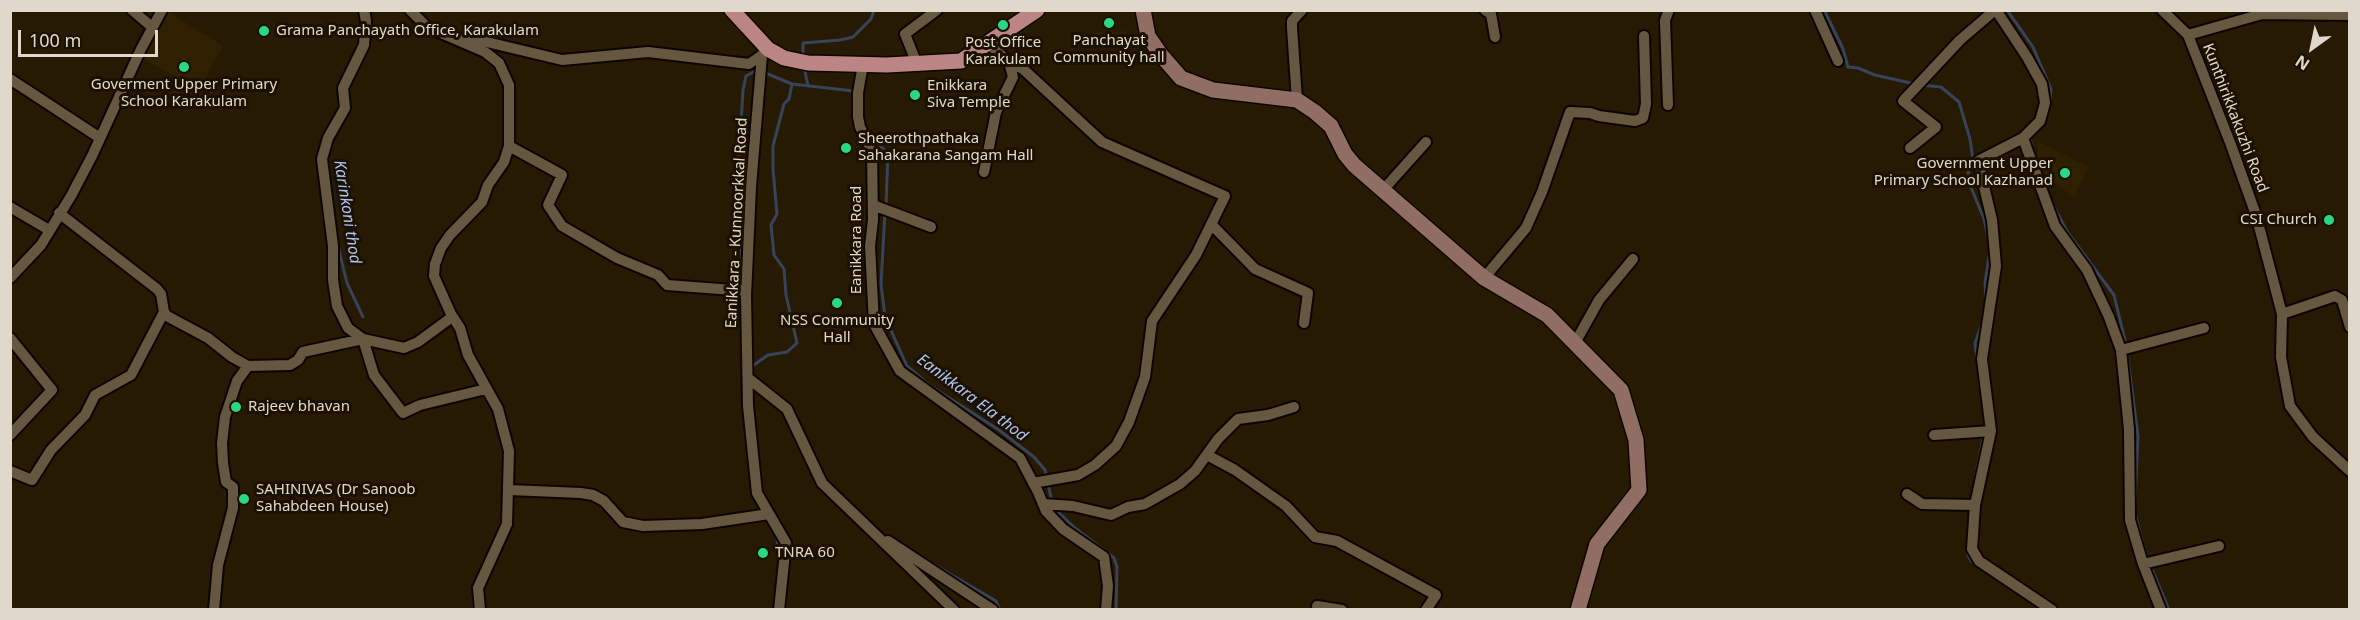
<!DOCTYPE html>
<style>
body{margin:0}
#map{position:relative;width:2360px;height:620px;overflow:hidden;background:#261a03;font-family:"Noto Sans",sans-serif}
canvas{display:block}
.frame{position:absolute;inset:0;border:12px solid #e0d8ca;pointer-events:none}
.north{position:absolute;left:2282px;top:18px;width:60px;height:60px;-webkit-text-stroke:4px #1c1100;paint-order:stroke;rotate:213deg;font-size:16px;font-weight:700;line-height:24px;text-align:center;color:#e0d8ca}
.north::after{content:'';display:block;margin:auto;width:21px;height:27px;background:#e0d8ca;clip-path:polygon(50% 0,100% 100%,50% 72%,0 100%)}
.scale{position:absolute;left:18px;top:30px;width:140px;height:27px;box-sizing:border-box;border:3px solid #e0d8ca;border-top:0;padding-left:8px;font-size:18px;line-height:21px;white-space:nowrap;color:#e0d8ca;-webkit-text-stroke:4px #1c1100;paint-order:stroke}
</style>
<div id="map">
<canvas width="2360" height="620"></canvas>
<div class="frame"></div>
<div class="north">N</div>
<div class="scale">100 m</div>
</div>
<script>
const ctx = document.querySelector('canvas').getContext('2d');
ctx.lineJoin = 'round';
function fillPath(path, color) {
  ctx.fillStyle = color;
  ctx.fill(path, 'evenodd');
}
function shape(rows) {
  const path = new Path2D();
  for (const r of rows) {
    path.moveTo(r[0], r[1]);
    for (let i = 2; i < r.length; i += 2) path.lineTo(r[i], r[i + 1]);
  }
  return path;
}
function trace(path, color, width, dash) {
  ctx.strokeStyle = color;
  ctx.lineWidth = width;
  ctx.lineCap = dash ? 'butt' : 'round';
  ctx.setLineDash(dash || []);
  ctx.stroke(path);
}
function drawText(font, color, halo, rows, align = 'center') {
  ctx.font = font + ' "Noto Sans",sans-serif';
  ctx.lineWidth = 6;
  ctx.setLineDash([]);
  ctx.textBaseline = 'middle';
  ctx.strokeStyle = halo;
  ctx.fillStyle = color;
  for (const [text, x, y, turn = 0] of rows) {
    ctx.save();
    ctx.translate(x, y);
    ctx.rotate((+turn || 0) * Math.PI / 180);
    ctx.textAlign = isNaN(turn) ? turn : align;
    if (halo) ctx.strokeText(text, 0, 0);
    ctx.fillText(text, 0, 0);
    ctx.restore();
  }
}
const built = shape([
 [167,11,223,46,189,108,165,95,174,76,141,58],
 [1126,31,1126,39,1096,40,1096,32],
 [2038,141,2088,167,2074,197,2051,180,2037,165]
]);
const stream = shape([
 [1824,10,1843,49,1848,67,1858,68,1875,75,1915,84],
 [2007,10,2033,47,2051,89,2050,101],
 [803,57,803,43,840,40,853,37,871,19,874,10],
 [804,67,808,86],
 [763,72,792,84],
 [1921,85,1941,87,1959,102,1970,139,1973,160],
 [870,137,888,153,886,206],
 [2030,138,2034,154],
 [1977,158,1973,160,1968,169,1970,185,1984,219,1989,241],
 [2054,207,2068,233,2114,295,2126,345],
 [885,212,881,284,885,317,907,366,929,385,999,430,1034,457,1045,470,1052,502],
 [338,246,347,283,363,317],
 [741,287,742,257,736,174,739,156,743,90,746,76,757,70],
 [741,297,741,314],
 [1986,303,1985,283,1990,250],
 [2127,352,2138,436,2135,503],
 [751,367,768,355,787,352,797,343,786,295,784,269,774,255,771,225,777,214,773,169,773,146,784,104,789,99,792,84,854,91],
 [1978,367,1975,343,1983,321],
 [1971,500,1984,433],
 [1054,508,1075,528,1114,558,1117,567,1116,610],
 [2134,510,2146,555],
 [1969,519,1968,555,1971,561,1977,565],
 [777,537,779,557],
 [933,564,996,601,1000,610],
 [2152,569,2169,610]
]);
const street = shape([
 [132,10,152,27],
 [364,10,366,21,364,45,343,88,345,108,328,138,322,159,333,246,333,280,337,306,348,328,363,339,404,348,418,342,452,317],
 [410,10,427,27,485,52,499,63,509,85,509,146,504,162,488,185,482,202,450,235,441,248,435,264,434,276,451,314,460,328,468,355,498,409,509,451,507,524,478,588,480,610],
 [1485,10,1491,14,1495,37],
 [1815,10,1838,61],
 [1996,10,2027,57,2042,84,2045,103,2040,121,2023,138,1978,161,1992,220,1996,266,1982,359,1991,431,1975,505,1972,549,1979,561,2052,610],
 [2162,10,2188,35,2231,145,2256,215,2282,314,2281,357,2290,406,2313,437,2350,471],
 [2188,35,2262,14,2350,15],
 [466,37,562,60,648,52,749,64,762,55],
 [768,49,762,55,751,186,746,296,748,406,757,493,786,543,779,610],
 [1009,62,1023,69,1102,142,1225,196,1196,255,1152,321,1145,377,1129,422,1116,446,1095,465,1078,475,1033,483],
 [863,64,858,93,858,117,860,127,872,152,873,220,870,246,874,324,900,371,1020,458,1038,492,1046,511,1063,529,1104,557,1108,586,1106,610],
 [917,64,905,34,937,10],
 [10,79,100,138],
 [1297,100,1292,28,1292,21,1302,10],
 [1668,105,1665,20,1669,10],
 [2023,138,2055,226,2087,270,2109,317,2121,350,2129,429,2130,520,2143,564,2161,610],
 [509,146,562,175,548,205,562,226,617,258,658,275,667,285,746,291],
 [1910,148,1936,127,1903,101,1960,40,1995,10],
 [984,172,996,112,1013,77,1009,62,989,44],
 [1384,189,1426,142],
 [873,205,931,227],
 [10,207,49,230],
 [59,213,157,289,161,294,164,312,167,316,208,338,232,357,248,366,237,381,225,417,222,443,223,463,226,482,233,487,233,508,218,565,214,610],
 [1211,224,1255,269,1308,293,1304,323],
 [10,278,41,245,71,196,92,156,141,49,162,10],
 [1484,278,1526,228,1542,192,1570,112,1590,113,1599,116,1635,121,1643,118,1646,104,1644,36],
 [2282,314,2335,296,2342,300,2350,327],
 [10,338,52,390,10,435],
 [1575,343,1599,300,1633,259],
 [2121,350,2204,328],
 [248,366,290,365,298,360,303,352,363,339,374,375,403,413,420,405,486,389],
 [748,378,787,409,822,483,954,610],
 [1934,435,1991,431],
 [1207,455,1235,470,1286,506,1315,537,1337,541,1436,595,1426,610],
 [10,471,32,480,51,450,85,415,95,395,131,375,164,312],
 [509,490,581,493,593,495,604,501,623,522,643,526,702,524,769,514],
 [1907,494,1922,504,1975,505],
 [1043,504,1073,506,1111,515,1128,507,1145,504,1180,484,1195,471,1218,439,1238,419,1268,415,1294,407],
 [888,541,993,610],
 [2143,564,2219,546],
 [1317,606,1342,610]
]);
const secondary = shape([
 [1143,10,1148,36,1161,55,1181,78,1213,90,1297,100,1315,112,1331,126,1345,154,1354,165,1484,278,1547,315,1621,390,1636,440,1639,490,1597,544,1578,610]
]);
const primary = shape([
 [732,10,768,49,784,58,808,63,887,65,961,61,1037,10]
]);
const markers = [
 [1109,23,6,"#2ad884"],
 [1003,25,6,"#2ad884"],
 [264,31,6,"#2ad884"],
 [184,67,6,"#2ad884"],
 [915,95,6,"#2ad884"],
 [846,148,6,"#2ad884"],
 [2065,173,6,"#2ad884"],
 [2329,220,6,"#2ad884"],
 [837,303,6,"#2ad884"],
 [236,407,6,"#2ad884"],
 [244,499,6,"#2ad884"],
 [763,553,6,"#2ad884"]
];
const poiNames = [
 ["Grama Panchayath Office, Karakulam",276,31],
 ["Panchayat",1109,41,"center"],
 ["Community hall",1109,58,"center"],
 ["Post Office",1003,43,"center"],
 ["Karakulam",1003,60,"center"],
 ["Goverment Upper Primary",184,85,"center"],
 ["School Karakulam",184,102,"center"],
 ["Enikkara",927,86],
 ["Siva Temple",927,103],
 ["Sheerothpathaka",858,139],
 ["Sahakarana Sangam Hall",858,156],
 ["Government Upper",2053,164,"right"],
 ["Primary School Kazhanad",2053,181,"right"],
 ["CSI Church",2317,220,"right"],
 ["NSS Community",837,321,"center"],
 ["Hall",837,338,"center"],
 ["Rajeev bhavan",248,407],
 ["SAHINIVAS (Dr Sanoob",256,490],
 ["Sahabdeen House)",256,507],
 ["TNRA 60",775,553]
];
const streetNames = [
 ["Kunthirikkakuzhi Road",2235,118,69],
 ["Eanikkara - Kunnoorkkal Road",737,223,-87],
 ["Eanikkara Road",857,240,-90]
];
const waterNames = [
 ["Karinkoni thod",347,212,81],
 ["Eanikkara Ela thod",972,398,37]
];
fillPath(built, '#2f2001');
trace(stream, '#37435a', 3);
trace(street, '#0f0500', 14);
trace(secondary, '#0f0500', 18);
trace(primary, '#0f0500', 18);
trace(street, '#665840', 10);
trace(secondary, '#906e63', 15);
trace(primary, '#bb8586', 15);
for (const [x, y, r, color] of markers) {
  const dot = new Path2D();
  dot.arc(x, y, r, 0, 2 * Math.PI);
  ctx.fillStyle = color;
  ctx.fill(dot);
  trace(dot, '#1c1100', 2);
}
drawText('15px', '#e0d8ca', '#1c1100', poiNames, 'left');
drawText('15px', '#e0d8ca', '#1c1100', streetNames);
drawText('italic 16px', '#abc3f3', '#1c1100', waterNames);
</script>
